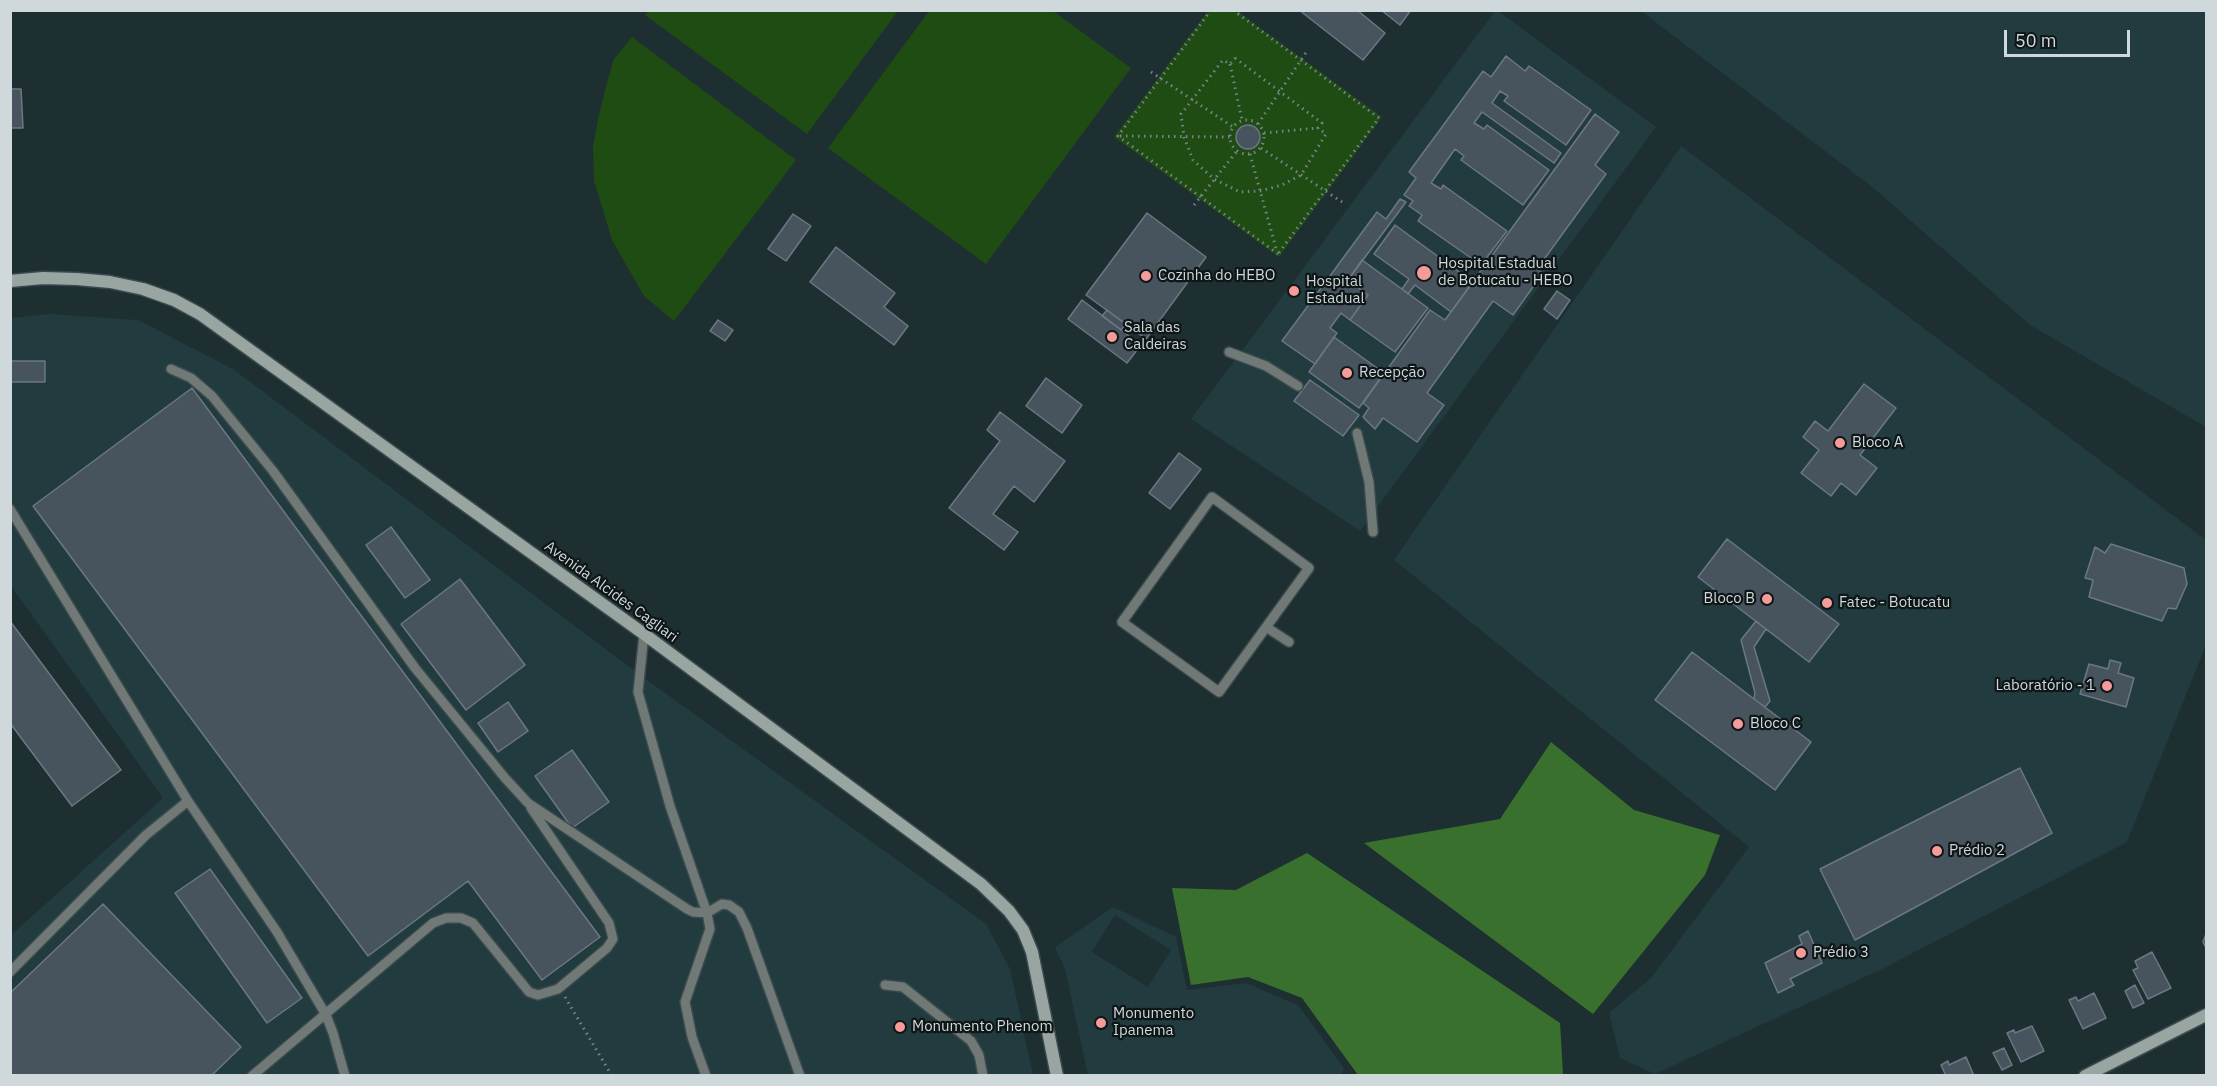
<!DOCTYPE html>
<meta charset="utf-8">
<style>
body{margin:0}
#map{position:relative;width:2217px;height:1086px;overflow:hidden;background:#1e2f32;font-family:"IBM Plex Sans",sans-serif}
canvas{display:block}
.frame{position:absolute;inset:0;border:12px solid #cfd9db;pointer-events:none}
.scale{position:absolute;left:2004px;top:30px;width:126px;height:27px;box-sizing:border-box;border:3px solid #cfd9db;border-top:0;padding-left:8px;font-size:18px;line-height:21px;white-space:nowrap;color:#cfd9db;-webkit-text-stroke:4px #0f1617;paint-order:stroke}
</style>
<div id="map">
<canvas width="2217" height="1086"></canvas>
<div class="frame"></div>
<div class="scale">50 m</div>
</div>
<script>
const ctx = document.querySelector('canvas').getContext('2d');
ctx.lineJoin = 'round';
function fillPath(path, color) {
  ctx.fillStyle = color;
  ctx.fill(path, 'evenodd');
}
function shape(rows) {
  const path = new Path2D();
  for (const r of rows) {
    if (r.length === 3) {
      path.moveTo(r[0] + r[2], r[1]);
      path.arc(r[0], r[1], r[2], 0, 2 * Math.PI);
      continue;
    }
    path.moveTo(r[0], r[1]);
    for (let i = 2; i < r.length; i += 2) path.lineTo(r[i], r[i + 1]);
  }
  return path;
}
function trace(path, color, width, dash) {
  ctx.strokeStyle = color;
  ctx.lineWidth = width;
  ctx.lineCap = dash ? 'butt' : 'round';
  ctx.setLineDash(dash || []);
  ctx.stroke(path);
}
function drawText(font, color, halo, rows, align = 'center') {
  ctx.font = font + ' "IBM Plex Sans",sans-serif';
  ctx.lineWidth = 4.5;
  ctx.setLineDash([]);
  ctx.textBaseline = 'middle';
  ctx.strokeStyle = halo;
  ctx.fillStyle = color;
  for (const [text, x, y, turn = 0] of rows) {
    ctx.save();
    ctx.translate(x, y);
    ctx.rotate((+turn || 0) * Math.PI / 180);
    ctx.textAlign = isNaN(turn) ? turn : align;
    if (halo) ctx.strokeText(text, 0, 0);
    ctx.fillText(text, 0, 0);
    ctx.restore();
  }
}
const built = shape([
 [1495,11,1498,11,1656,127,1360,531,1191,419],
 [1641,11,2206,11,2206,427,2030,325,1871,186],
 [1681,146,2206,540,2206,645,2127,842,1882,969,1655,1074,1620,1058,1609,1013,1651,978,1749,847,1394,560],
 [49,314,138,320,233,369,643,677,986,924,1010,969,1033,1075,11,1075,10,936,163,798,11,586,11,318],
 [1113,907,1176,937,1187,990,1246,983,1298,1005,1344,1068,1342,1075,1088,1075,1065,969,1055,947],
 [1115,915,1171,950,1148,987,1092,952]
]);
const green = shape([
 [649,10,898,10,898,11,807,134,645,15],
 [929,11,1053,11,1131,68,986,264,828,148],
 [1208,11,1237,11,1382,117,1279,257,1114,137],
 [632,37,796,160,674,321,644,296,612,240,594,181,593,147,598,119,608,79,614,59]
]);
const forest = shape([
 [1551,742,1634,810,1720,835,1705,875,1593,1014,1364,843,1500,819],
 [1307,853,1560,1023,1563,1074,1358,1075,1302,998,1248,977,1191,985,1172,888,1236,890]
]);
const building = shape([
 [1299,10,1357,10,1385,33,1363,60,1299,10],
 [1381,10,1411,10,1400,25,1381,10],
 [1506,56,1525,71,1529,66,1591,110,1566,145,1504,101,1508,96,1500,91,1492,103,1561,153,1554,163,1482,112,1474,123,1484,129,1487,125,1549,170,1523,205,1461,160,1464,156,1455,149,1431,183,1441,189,1443,185,1507,231,1481,265,1418,221,1422,215,1409,206,1413,201,1404,195,1416,178,1409,172,1483,71,1491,77,1506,56],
 [10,89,21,89,23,128,10,128,10,89],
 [1595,114,1619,132,1595,165,1606,174,1537,269,1543,273,1513,315,1493,301,1427,393,1444,405,1417,442,1383,418,1375,429,1363,417,1369,408,1363,403,1430,310,1445,320,1595,114],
 [1248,137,12],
 [1400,199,1406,202,1348,280,1368,295,1350,320,1341,313,1330,328,1337,333,1315,364,1282,341,1377,212,1386,219,1400,199],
 [1147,213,1206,257,1146,339,1086,295,1147,213],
 [793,214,811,226,786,261,768,249,793,214],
 [1395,225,1473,282,1451,312,1415,285,1408,294,1402,289,1409,279,1374,254,1395,225],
 [836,247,895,293,884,307,908,326,894,345,810,282,836,247],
 [1362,260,1428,308,1395,352,1350,320,1368,295,1348,280,1362,260],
 [1557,291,1570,300,1557,319,1544,309,1557,291],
 [1082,300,1141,345,1127,363,1068,319,1082,300],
 [1107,310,1126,324,1121,330,1102,316,1107,310],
 [718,320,733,330,725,341,710,331,718,320],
 [1334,337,1384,373,1359,408,1309,372,1334,337],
 [10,361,45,361,45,382,10,382,10,361],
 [1046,378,1082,405,1062,433,1026,406,1046,378],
 [1310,380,1359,415,1343,436,1294,401,1310,380],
 [1864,384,1896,408,1860,455,1877,468,1856,495,1841,483,1831,496,1801,473,1819,450,1803,437,1815,421,1828,431,1864,384],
 [192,388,600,937,542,980,468,881,368,956,33,506,192,388],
 [1000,412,1065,461,1034,502,1014,486,993,514,1018,532,1004,550,949,508,1000,441,987,430,1000,412],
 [1179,453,1201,469,1170,509,1149,493,1179,453],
 [391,527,430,580,405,598,366,545,391,527],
 [1727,539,1839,624,1809,662,1698,577,1727,539],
 [2111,544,2184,568,2187,584,2176,609,2168,608,2162,621,2089,597,2093,580,2085,578,2095,547,2105,553,2111,544],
 [460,579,525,665,466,710,401,624,460,579],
 [10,621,121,770,72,806,10,723,10,621],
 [1756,621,1766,629,1754,647,1770,701,1765,707,1754,699,1755,693,1741,640,1756,621],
 [1692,652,1811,742,1775,790,1655,700,1692,652],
 [2110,660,2121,663,2118,673,2134,678,2126,707,2080,694,2089,664,2108,669,2110,660],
 [508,702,528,731,498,752,478,723,508,702],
 [572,750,609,802,572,828,535,776,572,750],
 [2020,768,2052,833,1855,940,1820,869,2020,768],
 [210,869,302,998,267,1023,175,893,210,869],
 [103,904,241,1047,211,1076,10,1076,10,993,103,904],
 [1808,931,1822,963,1790,979,1794,985,1778,993,1765,963,1802,944,1799,936,1808,931],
 [2206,934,2206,948,2203,942,2206,934],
 [2152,952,2171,988,2148,999,2133,970,2138,968,2135,961,2152,952],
 [2135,985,2144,1003,2133,1008,2125,991,2135,985],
 [2094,993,2106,1018,2083,1029,2069,1000,2076,997,2078,1001,2094,993],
 [2032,1026,2044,1051,2021,1062,2007,1033,2014,1030,2015,1033,2032,1026],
 [2004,1048,2012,1065,2002,1070,1993,1053,2004,1048],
 [1966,1057,1974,1076,1946,1076,1941,1065,1948,1061,1949,1065,1966,1057]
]);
const path = shape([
 [1211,10,1118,136,1278,254],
 [1233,10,1379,118,1278,254],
 [1235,58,1322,123,1318,128,1326,134,1301,175,1282,185,1260,191,1240,192,1214,179,1193,160,1184,137,1181,114,1223,60,1230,64,1235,58],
 [1230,64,1242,120],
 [1151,72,1233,127],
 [1247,137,17],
 [1258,124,1307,51],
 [1264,133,1318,128],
 [1120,136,1230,137],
 [1261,148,1342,202],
 [1250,154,1277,252],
 [1194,205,1237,151],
 [565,997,612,1076]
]);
const service = shape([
 [1229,352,1266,366,1298,386],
 [171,369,191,378,212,396,273,471,415,668,505,778,528,803,687,909,693,912,707,913,722,904,729,905,739,912,747,928,800,1076],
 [1357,433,1369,482,1373,532],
 [1212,497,1309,568,1219,692,1122,622,1212,497],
 [10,509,188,801,277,932,326,1015,333,1033,345,1076],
 [1266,627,1289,642],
 [644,634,638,692,670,806,707,913,710,929,685,1002,692,1037,706,1076],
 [10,972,146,835,188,801],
 [885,985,903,987,971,1041,979,1055,983,1076],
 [252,1076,433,923,446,918,461,918,473,923,529,992,538,995,558,989,607,948,613,939,609,923,531,808]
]);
const secondary = shape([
 [10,281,43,278,77,279,110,282,143,289,174,300,200,314,644,634,981,884,1009,911,1023,930,1032,952,1057,1076],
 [2085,1076,2206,1015]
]);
const markers = [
 [1424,273,8,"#f59b9a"],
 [1146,276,6,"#f59b9a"],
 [1294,291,6,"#f59b9a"],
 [1112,337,6,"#f59b9a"],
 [1347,373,6,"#f59b9a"],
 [1840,443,6,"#f59b9a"],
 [1767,599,6,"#f59b9a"],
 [1827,603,6,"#f59b9a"],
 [2107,686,6,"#f59b9a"],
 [1738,724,6,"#f59b9a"],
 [1937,851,6,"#f59b9a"],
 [1801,953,6,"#f59b9a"],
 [1101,1023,6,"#f59b9a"],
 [900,1027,6,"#f59b9a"]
];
const poiNames = [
 ["Hospital Estadual",1438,264],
 ["de Botucatu - HEBO",1438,281],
 ["Cozinha do HEBO",1158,276],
 ["Hospital",1306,282],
 ["Estadual",1306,299],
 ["Sala das",1124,328],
 ["Caldeiras",1124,345],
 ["Recepção",1359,373],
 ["Bloco A",1852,443],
 ["Bloco B",1755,599,"right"],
 ["Fatec - Botucatu",1839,603],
 ["Laboratório - 1",2095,686,"right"],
 ["Bloco C",1750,724],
 ["Prédio 2",1949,851],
 ["Prédio 3",1813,953],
 ["Monumento",1113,1014],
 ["Ipanema",1113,1031],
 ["Monumento Phenom",912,1027]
];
const streetNames = [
 ["Avenida Alcides Cagliari",611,592,36]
];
fillPath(built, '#213b3f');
fillPath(green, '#1e4c13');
fillPath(forest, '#3a702d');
fillPath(building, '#47545e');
trace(building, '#6b7883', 1.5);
trace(service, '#3a4a4d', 12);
trace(secondary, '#3a4a4d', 15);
trace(path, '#788588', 3, [1.5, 4.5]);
trace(service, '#717976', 9);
trace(secondary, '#98a5a0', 12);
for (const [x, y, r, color] of markers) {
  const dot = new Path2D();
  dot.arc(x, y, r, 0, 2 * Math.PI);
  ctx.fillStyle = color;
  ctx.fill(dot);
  trace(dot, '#0f1617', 2);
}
drawText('15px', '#cfd9db', '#0f1617', poiNames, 'left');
drawText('15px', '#cfd9db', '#0f1617', streetNames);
</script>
